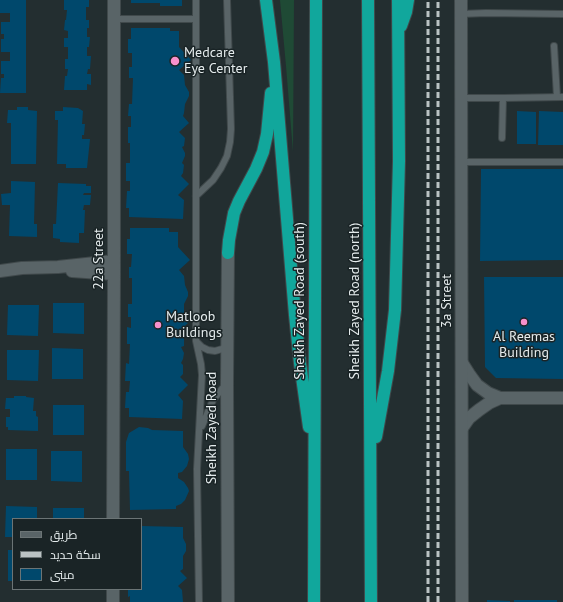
<!DOCTYPE html>
<meta charset="utf-8">
<style>
body{margin:0}
#map{position:relative;width:563px;height:602px;overflow:hidden;background:#232e30;font-family:"PT Sans",Cairo,sans-serif}
canvas{display:block}
.legend{position:absolute;left:12px;top:518px;width:130px;height:72px;box-sizing:border-box;background:#1a2426;border:1px solid #6b7475;margin:0;padding:5px 7px;list-style:none;font-size:12px;color:#e4ebec}
.legend li{display:flex;align-items:center;gap:8px;height:20px}
.legend b{width:20px;border:1px solid #6b7475}
</style>
<div id="map">
<canvas width="563" height="602"></canvas>
<ul class="legend">
<li><b style="height:5px;background:#596467"></b>طريق</li>
<li><b style="height:5px;background:#bbc3c4"></b>سكة حديد</li>
<li><b style="height:11px;background:#00486c"></b>مبنى</li>
</ul>
</div>
<script>
const ctx = document.querySelector('canvas').getContext('2d');
ctx.lineJoin = 'round';
function fillPath(path, color) {
  ctx.fillStyle = color;
  ctx.fill(path, 'evenodd');
}
function shape(rows) {
  const path = new Path2D();
  for (const r of rows) {
    path.moveTo(r[0], r[1]);
    for (let i = 2; i < r.length; i += 2) path.lineTo(r[i], r[i + 1]);
  }
  return path;
}
function trace(path, color, width, dash) {
  ctx.strokeStyle = color;
  ctx.lineWidth = width;
  ctx.lineCap = dash ? 'butt' : 'round';
  ctx.setLineDash(dash || []);
  ctx.stroke(path);
}
function drawText(font, color, halo, rows, align = 'center') {
  ctx.font = font + ' "PT Sans",sans-serif';
  ctx.lineWidth = 3;
  ctx.setLineDash([]);
  ctx.textBaseline = 'middle';
  ctx.strokeStyle = halo;
  ctx.fillStyle = color;
  for (const [text, x, y, turn = 0] of rows) {
    ctx.save();
    ctx.translate(x, y);
    ctx.rotate((+turn || 0) * Math.PI / 180);
    ctx.textAlign = isNaN(turn) ? turn : align;
    if (halo) ctx.strokeText(text, 0, 0);
    ctx.fillText(text, 0, 0);
    ctx.restore();
  }
}
const green = shape([
 [280,0,294,0,293,152,286,66]
]);
const building = shape([
 [0,0,26,0,26,93,0,93,1,78,4,78,4,74,1,74,1,61,10,61,10,52,1,52,1,39,4,39,4,34,1,34,1,22,10,22,10,13,0,13],
 [64,0,89,0,89,7,86,7,86,20,89,20,89,28,87,28,87,37,90,37,89,47,87,47,87,56,91,56,90,69,88,69,87,74,91,74,91,85,87,84,87,90,64,90,65,76,67,76,68,69,65,69,65,59,68,59,68,47,64,47,64,38,68,38,68,31,64,30,65,20,66,20,67,10,64,10],
 [131,0,182,0,182,6,160,6,160,3,131,3],
 [131,28,170,28,170,31,179,31,179,47,191,60,179,70,184,75,185,85,189,92,189,96,185,104,184,113,183,116,189,123,179,132,185,138,184,146,182,147,185,153,185,156,182,163,184,165,183,173,181,176,189,184,178,195,184,200,183,219,129,217,129,208,126,208,127,191,130,191,130,181,126,181,126,163,130,163,130,143,128,143,128,127,131,127,131,116,128,116,129,104,132,104,133,78,129,78,129,67,132,67,132,53,128,53,128,39,131,39],
 [17,107,28,107,28,110,37,111,36,164,11,164,11,123,7,123,8,110,17,110],
 [63,107,78,108,83,111,82,124,85,124,84,135,82,135,82,139,90,139,87,168,66,168,66,164,57,164,58,120,55,120,55,111,63,111],
 [517,111,536,112,536,144,517,144],
 [539,111,563,112,563,145,538,145],
 [481,169,563,169,563,260,480,261],
 [11,181,35,182,34,224,37,224,37,237,9,236,10,205,2,205,1,194,11,193],
 [58,183,86,184,86,186,91,186,91,193,84,193,83,195,91,195,90,205,84,205,83,210,85,210,84,233,79,233,79,243,60,242,60,239,53,238,53,224,56,224],
 [130,228,169,228,169,232,178,232,178,247,190,260,179,270,184,276,185,285,188,292,188,296,184,304,184,313,182,316,188,323,178,332,184,338,184,346,181,347,184,353,183,359,181,363,183,365,183,374,180,377,188,385,178,395,183,401,182,419,129,417,129,408,125,408,126,392,129,392,130,381,125,381,126,363,129,364,130,344,127,344,127,327,131,328,131,317,128,317,128,304,132,304,132,278,129,278,129,267,131,267,132,254,127,254,127,239,130,239],
 [484,277,563,277,563,379,496,378,485,367],
 [53,303,84,303,84,334,53,333],
 [8,305,39,305,38,336,7,335],
 [52,348,83,349,83,379,52,379],
 [7,350,39,350,38,381,7,380],
 [14,396,26,396,26,397,34,398,33,411,36,411,36,416,38,417,38,431,8,430,8,427,6,427,6,417,10,417,10,409,5,409,6,398,14,398],
 [53,405,84,405,84,435,53,435],
 [139,427,148,428,152,430,183,431,183,447,188,454,189,459,187,466,182,472,178,473,178,478,184,482,188,488,189,491,185,500,181,504,176,506,176,509,130,510,129,471,126,471,126,442,129,433],
 [6,449,37,449,37,480,6,480],
 [51,451,82,451,82,482,51,481],
 [6,506,37,507,37,519,13,519,13,537,5,537],
 [53,508,84,508,84,519,53,519],
 [141,526,183,527,183,538,186,544,186,551,183,556,183,569,180,571,187,578,178,586,182,590,183,602,130,602,130,596,128,597,128,589,141,589],
 [8,550,13,550,13,581,8,581],
 [487,600,510,601,510,602,487,602],
 [514,600,557,600,557,602,514,602]
]);
const service = shape([
 [196,0,196,341,201,364,202,375,197,469,199,602],
 [461,14,486,13,563,14],
 [114,19,196,19],
 [554,46,557,97],
 [461,98,503,98,563,97],
 [502,138,503,98],
 [461,162,563,162],
 [196,196,213,180,221,168,227,156,230,142,231,129,227,0],
 [197,342,202,347,208,350,215,351,222,349,227,345],
 [202,426,213,400,226,384]
]);
const minor = shape([
 [0,271,22,268,58,267,114,261],
 [72,271,114,274],
 [462,363,469,374,477,385,488,393,500,398,563,398],
 [462,428,469,418,479,410,489,403,500,398],
 [113,519,114,274,114,0],
 [113,602,113,589],
 [228,602,227,383,228,253]
]);
const tertiary = shape([
 [461,0,462,602]
]);
const motorway = shape([
 [266,0,274,62,295,315,300,363,309,427],
 [368,0,371,602],
 [401,26,406,12,408,0],
 [228,253,229,240,234,213,239,201,256,169,263,152,267,134,271,93],
 [376,437,388,371,395,310,399,161,398,0],
 [314,602,316,0]
]);
const rail = shape([
 [428,602,428,0],
 [438,602,438,0]
]);
const markers = [
 [175,61,5,"#f890cc"],
 [524,322,4,"#f890cc"],
 [158,325,4,"#f890cc"]
];
const poiNames = [
 ["Medcare",184,53],
 ["Eye Center",184,69],
 ["Matloob",166,317],
 ["Buildings",166,333],
 ["Al Reemas",524,337,"center"],
 ["Building",524,353,"center"]
];
const streetNames = [
 ["22a Street",99,259,-90],
 ["Sheikh Zayed Road (south)",300,301,-90],
 ["Sheikh Zayed Road (north)",355,301,-90],
 ["3a Street",447,301,-90],
 ["Sheikh Zayed Road",212,428,-90]
];
fillPath(green, '#1f4a35');
fillPath(building, '#00486c');
trace(service, '#40494b', 8);
trace(minor, '#40494b', 14);
trace(tertiary, '#40494b', 14);
trace(motorway, '#40494b', 14);
trace(service, '#596467', 6);
trace(minor, '#596467', 12);
trace(tertiary, '#596467', 12);
trace(motorway, '#11a79c', 12);
trace(rail, '#bbc3c4', 3, [6, 3]);
for (const [x, y, r, color] of markers) {
  const dot = new Path2D();
  dot.arc(x, y, r, 0, 2 * Math.PI);
  ctx.fillStyle = color;
  ctx.fill(dot);
  trace(dot, '#1a2426', 1.5);
}
drawText('14px', '#e4ebec', '#1a2426', poiNames, 'left');
drawText('14px', '#e4ebec', '#1a2426', streetNames);
</script>
